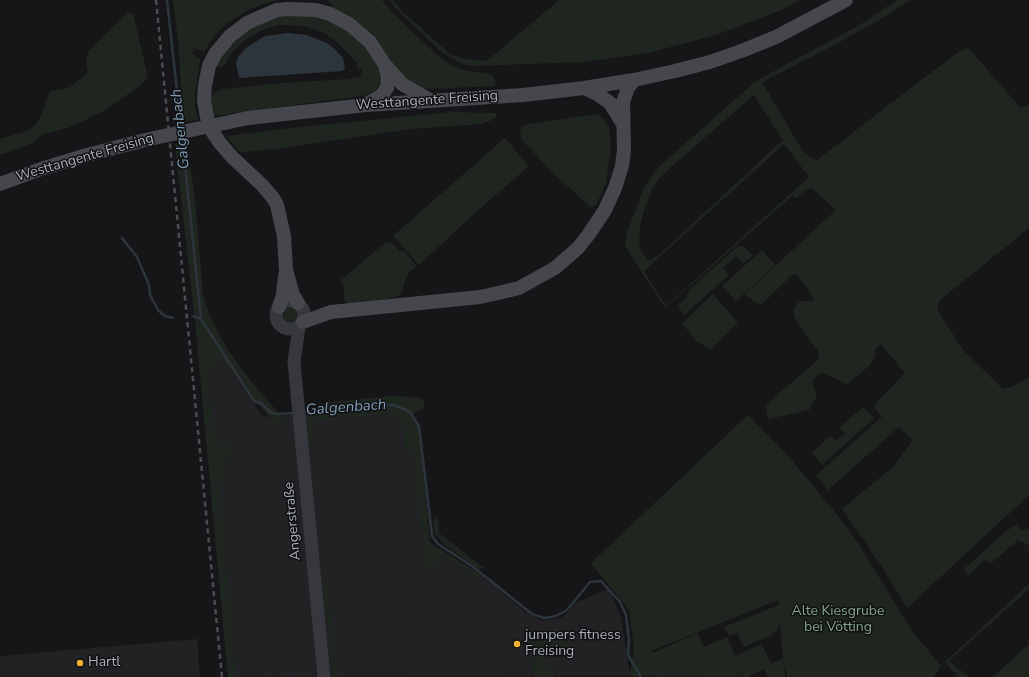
<!DOCTYPE html>
<meta charset="utf-8">
<style>
body{margin:0}
canvas{display:block;background:#161618}
</style>
<canvas width="1029" height="677"></canvas>
<script>
const ctx = document.querySelector('canvas').getContext('2d');
ctx.lineJoin = 'round';
function fillPath(path, color) {
  ctx.fillStyle = color;
  ctx.fill(path, 'evenodd');
}
function shape(rows) {
  const path = new Path2D();
  for (const r of rows) {
    if (r.length === 3) {
      path.moveTo(r[0] + r[2], r[1]);
      path.arc(r[0], r[1], r[2], 0, 2 * Math.PI);
      continue;
    }
    path.moveTo(r[0], r[1]);
    for (let i = 2; i < r.length; i += 2) path.lineTo(r[i], r[i + 1]);
  }
  return path;
}
function trace(path, color, width, dash) {
  ctx.strokeStyle = color;
  ctx.lineWidth = width;
  ctx.lineCap = dash ? 'butt' : 'round';
  ctx.setLineDash(dash || []);
  ctx.stroke(path);
}
function drawText(font, color, halo, rows, align = 'center') {
  ctx.font = font + ' "Nunito Sans",sans-serif';
  ctx.lineWidth = 3;
  ctx.setLineDash([]);
  ctx.textBaseline = 'middle';
  ctx.strokeStyle = halo;
  ctx.fillStyle = color;
  for (const [text, x, y, turn = 0] of rows) {
    ctx.save();
    ctx.translate(x, y);
    ctx.rotate((+turn || 0) * Math.PI / 180);
    ctx.textAlign = isNaN(turn) ? turn : align;
    if (halo) ctx.strokeText(text, 0, 0);
    ctx.fillText(text, 0, 0);
    ctx.restore();
  }
}
const built = shape([
 [204,329,263,417,395,407,419,427,430,543,481,575,524,611,542,621,563,617,576,603,609,588,621,618,630,676,228,677,196,330],
 [197,639,200,677,0,677,0,656]
]);
const green = shape([
 [173,0,280,0,266,3,248,10,227,23,214,37,204,52,194,48,192,54,200,58,200,61,195,93,195,107,198,120,184,122,178,42],
 [328,0,382,0,392,12,439,57,452,66,467,71,491,74,495,80,496,86,427,89,416,87,397,72,374,36,349,16,333,8],
 [389,0,393,0,402,11,451,55,466,59,487,61,559,0,799,0,784,9,716,35,648,53,585,62,470,66,459,62,444,54,398,11],
 [897,0,910,0,886,16,836,44,762,82,802,150,813,159,817,160,958,52,968,48,1021,108,1029,104,1029,228,940,300,937,309,963,350,1003,389,1012,387,1029,377,1029,495,907,608,880,564,842,509,893,467,913,440,899,427,828,490,816,475,882,417,873,406,905,373,881,344,875,349,876,356,870,365,849,383,846,384,822,372,812,381,817,397,809,410,768,419,766,407,778,394,819,359,818,350,806,336,794,317,793,309,800,301,814,301,807,287,796,274,792,275,760,306,745,294,836,210,812,188,804,191,796,198,792,196,665,308,625,246,626,235,644,188,655,171,663,163,755,82,785,65,858,26],
 [754,95,783,140,661,253,649,261,642,253,639,243,640,227,644,210,652,189,659,179,671,167],
 [784,144,809,177,666,306,644,271],
 [128,12,133,14,148,77,141,85,104,111,68,128,43,134,32,143,0,155,0,139,27,131,34,126,40,118,50,91,69,88,88,72,86,63,88,51],
 [275,15,313,16,332,22,345,29,364,44,380,70,381,83,380,87,369,94,362,96,213,116,210,99,215,92,223,89,281,83,349,79,360,77,362,69,357,69,357,63,337,42,323,32,304,26,279,25,262,30,245,40,231,54,223,67,215,66,221,54,248,26],
 [451,112,497,113,496,117,490,121,481,124,412,129,275,149,246,152,239,151,226,136,299,127],
 [598,114,609,126,611,148,606,184,596,205,590,207,553,173,521,139,520,128,528,124],
 [505,138,529,166,476,212,419,265,393,236],
 [185,142,194,189,203,295,209,314,227,349,258,390,284,419,285,423,282,424,274,422,223,362,217,362,212,366,209,380,215,442,234,443,234,451,226,462,223,470,220,493,237,677,228,677,196,330,175,144],
 [386,242,393,244,401,252,404,251,417,266,409,272,404,283,402,292,397,297,362,303,347,303,344,299,344,287,341,280],
 [743,246,753,255,744,263,736,256,723,268,729,275,684,315,678,306,687,296,689,290,737,247],
 [762,250,775,265,736,301,722,286],
 [713,294,738,323,711,349,696,341,682,323],
 [290,315,7],
 [388,396,411,397,421,398,424,402,424,407,422,410,411,415,419,427,430,543,481,575,480,581,442,556,442,565,432,563,433,570,425,570,413,450,405,451,402,418,396,418,395,413,314,421,316,447,309,445,308,414,312,414,312,408,326,403],
 [863,407,874,418,822,465,812,453,830,436,836,441,845,434,840,427],
 [748,415,784,451,839,517,856,540,903,616,914,633,941,666,937,673,933,677,787,677,783,661,785,677,768,677,764,669,748,677,630,676,634,648,629,610,591,563],
 [778,600,779,605,724,627,729,636,737,633,744,647,772,635,778,629,780,623,783,659,771,664,762,644,735,656,727,637,704,647,698,633,653,653,651,651],
 [438,516,439,533,484,568,478,569,443,543,435,535,433,528,434,520],
 [1017,524,1022,530,1029,528,1029,545,1017,539,1017,541,990,564,985,559,969,576,964,569,1005,532],
 [327,581,330,599,337,677,333,677,323,585],
 [1029,584,1029,589,949,661,969,677,959,677,957,676,945,662],
 [561,628,568,630,567,641,569,656,565,658,564,653,546,654,547,669,553,669,554,677,533,677,529,631],
 [1029,644,1029,677,993,677]
]);
const water = shape([
 [289,33,307,35,327,43,336,50,343,58,345,68,342,71,239,78,236,63,238,57,247,47,265,36]
]);
const stream = shape([
 [167,0,181,127],
 [182,136,201,319,254,401,262,404,271,413,277,414,295,413],
 [122,238,137,257,149,285,150,295,158,310,165,316,173,318],
 [193,316,201,319],
 [302,412,372,405,394,405,410,412,419,426,432,536,438,544,472,566,532,614,544,618,556,616,567,610,590,582,601,581,620,602,626,615,629,640,628,655,641,677]
]);
const tertiary = shape([
 [290,315,14],
 [299,326,294,362,324,677]
]);
const secondary = shape([
 [584,88,599,95,610,103,623,124],
 [367,104,382,95,387,88,388,78,385,65],
 [248,118,366,105,523,95,584,88,634,80,675,71,710,62,744,50,776,37,846,0],
 [0,184,41,169,87,155],
 [298,303,293,295,286,270,284,236,277,205,273,198,263,186,232,157,220,143,210,128,207,117,204,101,205,85,209,66,215,54,230,36,247,23,258,18,277,10,287,9,316,10,330,14,349,24,370,42,385,65,402,84,430,100],
 [279,307,283,295,285,276],
 [303,322,331,312,480,297,498,293,519,288,555,268,578,248,589,234,605,210,615,188,622,166,624,150,623,102,628,88,634,80]
]);
const rail = shape([
 [156,0,222,677]
]);
const secondaryBridge = shape([
 [87,155,145,140,248,118]
]);
const markers = [
 [517,644,4,"#f2b134"],
 [80,663,4,"#f2b134"]
];
const streetNames = [
 ["Westtangente Freising",427,101,-4],
 ["Westtangente Freising",85,158,-16],
 ["Angerstraße",293,521,-95]
];
const parkNames = [
 ["Alte Kiesgrube",838,612],
 ["bei Vötting",838,628]
];
const poiNames = [
 ["jumpers fitness",525,636],
 ["Freising",525,652],
 ["Hartl",88,663]
];
const waterNames = [
 ["Galgenbach",181,129,-96],
 ["Galgenbach",346,408,-4]
];
fillPath(built, '#222225');
fillPath(green, '#1e261f');
fillPath(water, '#2c353c');
trace(stream, '#2c353c', 2.5);
trace(tertiary, '#37383d', 13);
trace(secondary, '#45474d', 14);
trace(rail, '#4a4c52', 2.5, [5, 4]);
trace(secondaryBridge, '#45474d', 14);
for (const [x, y, r, color] of markers) {
  const dot = new Path2D();
  dot.arc(x, y, r, 0, 2 * Math.PI);
  ctx.fillStyle = color;
  ctx.fill(dot);
  trace(dot, '#111113', 1.5);
}
drawText('14px', '#a8adb8', '#111113', streetNames);
drawText('14px', '#7fa381', '#111113', parkNames);
drawText('14px', '#a8adb8', '#111113', poiNames, 'left');
drawText('italic 15px', '#7f9bb3', '#111113', waterNames);
</script>
